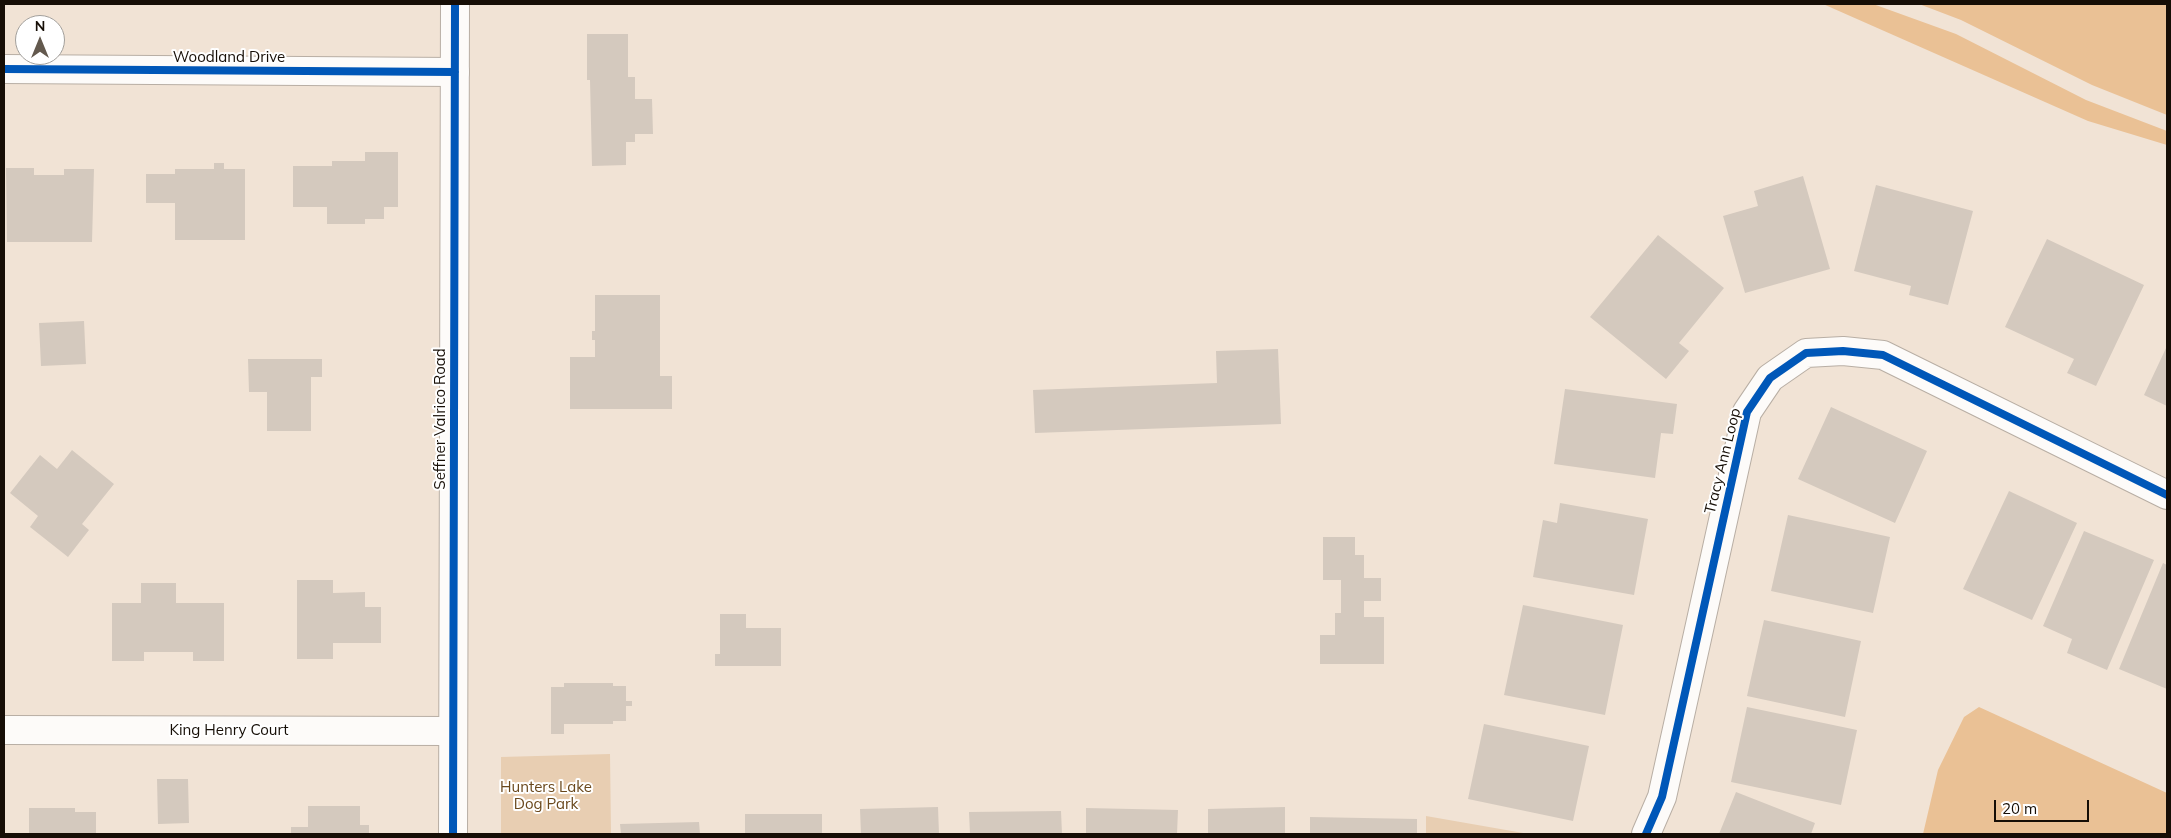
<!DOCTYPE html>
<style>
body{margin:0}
#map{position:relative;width:2171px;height:838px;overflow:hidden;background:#f1e3d5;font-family:Mulish,sans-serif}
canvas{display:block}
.frame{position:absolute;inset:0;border:5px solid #160e06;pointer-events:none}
.north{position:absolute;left:15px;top:15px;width:50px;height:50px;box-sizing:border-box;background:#fff;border:1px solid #a29f9b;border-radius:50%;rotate:0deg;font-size:14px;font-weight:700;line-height:20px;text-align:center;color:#160e06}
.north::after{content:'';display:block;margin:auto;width:18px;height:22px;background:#63594e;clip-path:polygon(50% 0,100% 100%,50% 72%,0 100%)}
.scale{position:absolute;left:1994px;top:800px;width:95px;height:22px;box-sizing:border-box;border:2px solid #160e06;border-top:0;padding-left:6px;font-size:15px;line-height:18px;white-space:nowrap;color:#160e06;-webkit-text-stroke:4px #fff;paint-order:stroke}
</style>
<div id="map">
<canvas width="2171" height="838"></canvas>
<div class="frame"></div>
<div class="north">N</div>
<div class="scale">20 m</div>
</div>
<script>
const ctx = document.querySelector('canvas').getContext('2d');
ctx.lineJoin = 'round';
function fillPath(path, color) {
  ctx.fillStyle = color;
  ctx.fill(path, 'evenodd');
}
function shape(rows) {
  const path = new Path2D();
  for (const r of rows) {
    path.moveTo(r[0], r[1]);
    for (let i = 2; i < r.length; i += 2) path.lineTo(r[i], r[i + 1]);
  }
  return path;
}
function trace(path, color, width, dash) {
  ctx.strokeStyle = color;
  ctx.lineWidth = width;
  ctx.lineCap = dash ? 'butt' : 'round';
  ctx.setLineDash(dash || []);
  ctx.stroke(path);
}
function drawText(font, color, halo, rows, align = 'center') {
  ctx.font = font + ' Mulish,sans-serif';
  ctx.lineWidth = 4;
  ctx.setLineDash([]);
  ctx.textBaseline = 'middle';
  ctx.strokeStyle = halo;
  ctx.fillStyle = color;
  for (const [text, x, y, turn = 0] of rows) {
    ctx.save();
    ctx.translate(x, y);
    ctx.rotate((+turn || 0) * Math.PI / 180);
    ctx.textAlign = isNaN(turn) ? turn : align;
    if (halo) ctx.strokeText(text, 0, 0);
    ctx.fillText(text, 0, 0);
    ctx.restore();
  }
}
const green = shape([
 [610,754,611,834,501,834,501,757],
 [1426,816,1529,834,1426,834]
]);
const water = shape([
 [1823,4,1873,4,1956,34,2086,100,2167,131,2167,145,2088,121],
 [1919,4,2167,4,2167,115,2092,85,1961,20],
 [1979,707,2167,793,2167,834,1923,834,1938,770,1964,717]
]);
const building = shape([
 [587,34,628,34,628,77,635,77,635,99,652,99,653,134,635,134,635,142,626,142,626,165,592,166,590,80,587,80],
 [365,152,398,152,398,207,384,207,384,219,365,219,365,224,327,224,327,207,293,207,293,166,332,166,332,161,365,161],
 [214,163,224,163,224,169,245,169,245,240,175,240,175,203,146,203,146,174,175,174,175,169,214,169],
 [6,168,34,168,34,175,64,175,64,169,94,169,92,242,7,242],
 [1803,176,1830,269,1745,293,1723,216,1758,206,1754,191],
 [1876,185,1973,211,1948,305,1909,295,1911,286,1854,271],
 [1658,235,1724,288,1679,343,1689,351,1666,379,1590,317],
 [2047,239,2144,285,2096,386,2067,373,2074,359,2005,327],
 [595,295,660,295,660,376,672,376,672,409,570,409,570,357,595,357,595,340,592,340,592,331,595,331],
 [84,321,86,364,41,366,39,323],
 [2167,346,2167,406,2144,395],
 [1278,349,1281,424,1035,433,1033,390,1217,383,1216,351],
 [248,359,322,359,322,377,311,377,311,431,267,431,267,392,249,392],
 [1565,389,1677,404,1673,434,1661,433,1655,478,1554,464],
 [1831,407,1927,451,1895,523,1798,479],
 [72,450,114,484,82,524,89,530,68,557,30,527,38,516,10,493,40,455,57,469],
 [2009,491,2077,523,2032,620,1963,589],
 [1560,503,1648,519,1634,595,1533,577,1543,520,1557,523],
 [1788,515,1890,537,1873,613,1771,591],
 [2084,531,2154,560,2107,670,2067,653,2072,639,2043,626],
 [1323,537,1355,537,1355,555,1364,555,1364,578,1381,578,1381,601,1364,601,1364,617,1384,617,1384,664,1320,664,1320,635,1335,635,1335,613,1341,613,1341,580,1323,580],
 [2163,563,2167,565,2167,689,2119,669],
 [297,580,333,580,333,593,365,592,365,607,381,607,381,643,333,643,333,659,297,659],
 [141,583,176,583,176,603,224,603,224,661,193,661,193,652,144,652,144,661,112,661,112,603,141,603],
 [1523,605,1623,625,1605,715,1504,695],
 [720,614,746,614,746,628,781,628,781,666,715,666,715,654,720,654],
 [1764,620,1861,641,1845,717,1747,696],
 [564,683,613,683,613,686,626,686,626,701,632,701,632,706,626,706,626,721,613,721,613,724,564,724,564,734,551,734,551,687,564,687],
 [1747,707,1857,730,1841,805,1731,782],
 [1484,724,1589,746,1573,821,1468,799],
 [157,779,188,779,189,823,158,824],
 [1736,792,1815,823,1811,834,1719,834],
 [308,806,360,806,360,825,369,825,369,833,291,834,291,827,308,827],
 [938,807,939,834,861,834,860,809],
 [1285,807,1285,834,1208,834,1208,809],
 [29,808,75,808,75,812,96,812,96,834,29,834],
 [1086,808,1178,810,1177,834,1086,834],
 [1061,811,1062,834,970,834,969,812],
 [745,814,822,814,822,834,745,834],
 [1310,817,1417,819,1417,834,1310,834],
 [699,822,700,834,621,834,620,824]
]);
const minor = shape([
 [4,69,455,72],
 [4,730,453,731],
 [1646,834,1662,797,1747,412,1770,378,1806,353,1843,351,1883,355,2167,495]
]);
const tertiary = shape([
 [453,834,455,4]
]);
const cycleway = shape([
 [4,69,455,72],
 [453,834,455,4],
 [1646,834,1662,797,1747,412,1770,378,1806,353,1843,351,1883,355,2167,495]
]);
const streetNames = [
 ["Woodland Drive",229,57],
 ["Seffner Valrico Road",440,419,-90],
 ["Tracy Ann Loop",1723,461,-76],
 ["King Henry Court",229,730]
];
const parkNames = [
 ["Hunters Lake",546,787],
 ["Dog Park",546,804]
];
fillPath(green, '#e8ceb2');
fillPath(water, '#eac195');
fillPath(building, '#d4c9be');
trace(minor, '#b8aea4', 30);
trace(tertiary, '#b8aea4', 30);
trace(minor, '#fdfbf9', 28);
trace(tertiary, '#fdfbf9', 28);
trace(cycleway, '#0057b8', 8);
drawText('15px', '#160e06', '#fff', streetNames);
drawText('15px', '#6a481c', '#fff', parkNames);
</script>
